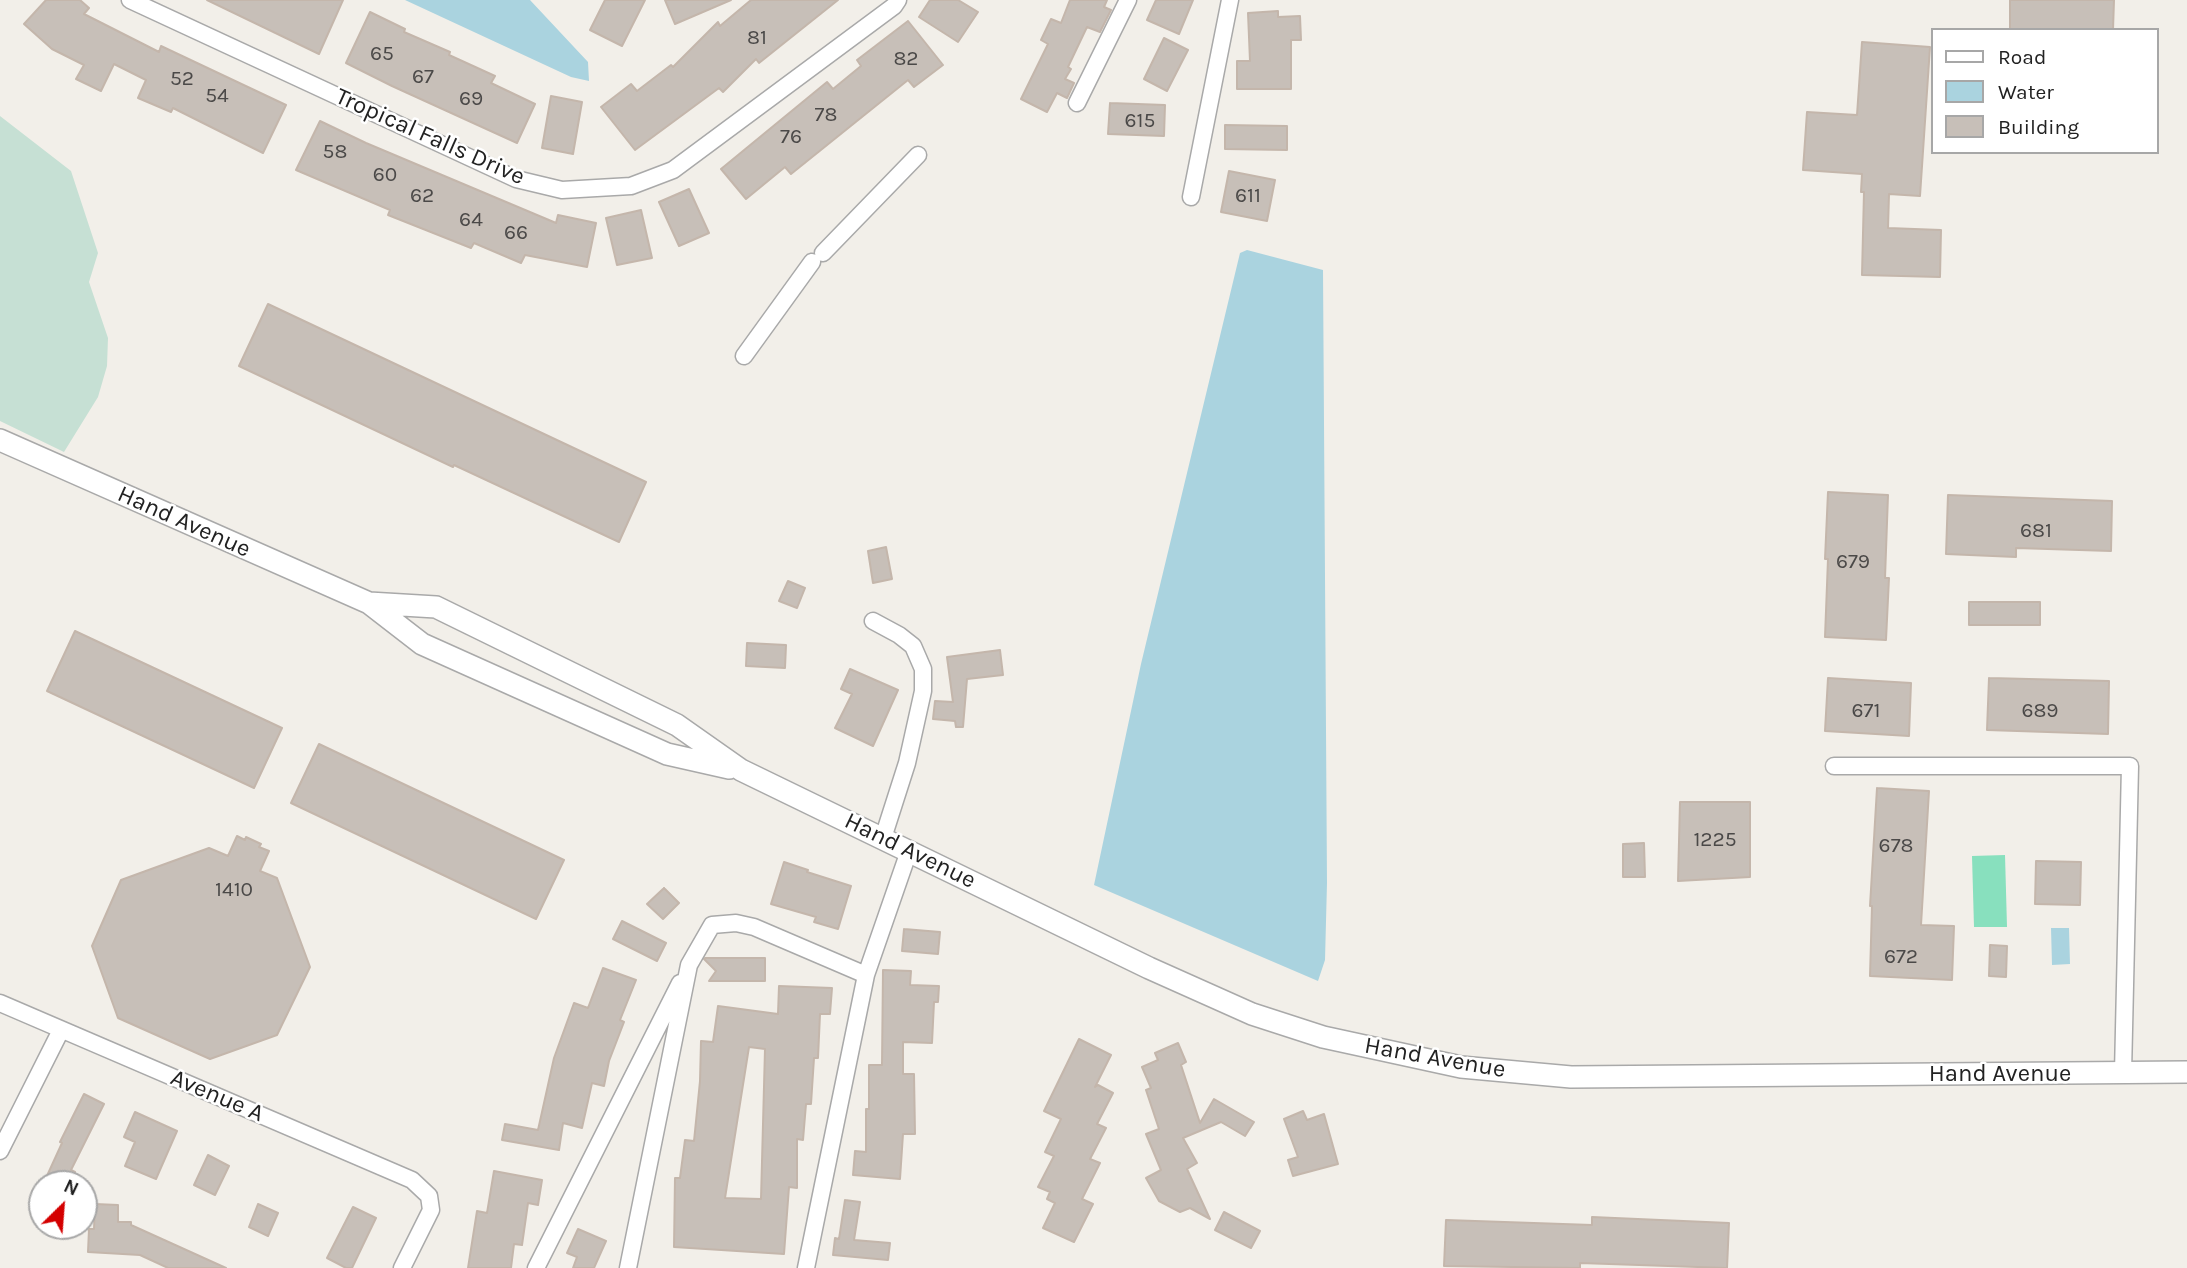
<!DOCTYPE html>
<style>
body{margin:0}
#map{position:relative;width:2187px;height:1268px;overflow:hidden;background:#f2efe9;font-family:Karla,sans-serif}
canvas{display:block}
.legend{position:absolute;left:1931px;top:28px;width:228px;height:126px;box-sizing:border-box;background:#fff;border:2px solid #a7a7a7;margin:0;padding:9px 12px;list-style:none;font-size:21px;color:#222}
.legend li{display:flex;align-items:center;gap:14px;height:35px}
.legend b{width:35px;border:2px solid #a7a7a7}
.north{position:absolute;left:28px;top:1170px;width:70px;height:70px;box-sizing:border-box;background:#fff;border:2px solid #a7a7a7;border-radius:50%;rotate:25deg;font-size:19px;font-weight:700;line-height:28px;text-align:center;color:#222}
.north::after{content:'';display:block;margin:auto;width:24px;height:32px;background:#d40000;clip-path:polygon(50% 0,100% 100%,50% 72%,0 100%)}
</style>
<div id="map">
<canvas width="2187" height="1268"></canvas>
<ul class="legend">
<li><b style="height:9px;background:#fff"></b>Road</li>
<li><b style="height:19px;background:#aad3df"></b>Water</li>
<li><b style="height:19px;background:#c7bfb8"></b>Building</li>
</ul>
<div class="north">N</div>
</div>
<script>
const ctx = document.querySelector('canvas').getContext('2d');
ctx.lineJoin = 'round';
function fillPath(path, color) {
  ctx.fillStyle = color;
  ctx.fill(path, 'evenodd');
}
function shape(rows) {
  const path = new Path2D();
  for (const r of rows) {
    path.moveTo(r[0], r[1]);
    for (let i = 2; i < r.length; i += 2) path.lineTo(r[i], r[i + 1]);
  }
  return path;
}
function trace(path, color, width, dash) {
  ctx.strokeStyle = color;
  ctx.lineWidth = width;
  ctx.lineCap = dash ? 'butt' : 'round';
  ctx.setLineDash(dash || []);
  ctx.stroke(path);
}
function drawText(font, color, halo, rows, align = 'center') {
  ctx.font = font + ' Karla,sans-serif';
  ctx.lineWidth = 5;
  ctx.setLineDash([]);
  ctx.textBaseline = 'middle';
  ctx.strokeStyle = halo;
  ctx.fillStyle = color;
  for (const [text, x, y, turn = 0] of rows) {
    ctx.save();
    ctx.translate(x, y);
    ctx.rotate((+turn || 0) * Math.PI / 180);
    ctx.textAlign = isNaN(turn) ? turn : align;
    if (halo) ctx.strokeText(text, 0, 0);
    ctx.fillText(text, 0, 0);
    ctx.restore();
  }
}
const wetland = shape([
 [0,116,71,171,98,253,89,282,108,338,107,366,98,397,64,452,0,421]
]);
const pitch = shape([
 [2005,855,2007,927,1974,927,1972,856]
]);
const water = shape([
 [405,0,530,0,588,62,589,81,571,77],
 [1247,250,1323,270,1327,883,1325,960,1318,981,1094,885,1141,664,1240,253],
 [2051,928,2069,928,2070,964,2052,965]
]);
const building = shape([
 [46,0,80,0,89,8,84,14,159,52,161,46,286,105,263,153,173,108,171,112,138,98,146,80,114,64,101,91,76,79,84,65,52,49,24,24,46,0],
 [207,0,343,0,319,54,207,0],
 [605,0,645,0,622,46,590,30,605,0],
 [665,0,731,0,675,24,665,0],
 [751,0,838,0,759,63,756,59,723,92,719,88,635,150,601,107,631,84,637,91,671,65,673,67,718,22,720,26,751,0],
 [930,0,958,0,978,12,958,42,919,17,930,0],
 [1070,0,1107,0,1104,7,1111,10,1100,32,1087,27,1068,67,1071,69,1065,79,1074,83,1067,98,1057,93,1047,112,1021,99,1048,44,1041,40,1051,19,1061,23,1070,0],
 [1156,0,1193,0,1179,34,1147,20,1156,0],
 [2010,0,2114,0,2113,30,2010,30,2010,0],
 [1278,11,1278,17,1300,16,1301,40,1291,40,1291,89,1237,89,1237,61,1250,61,1248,13,1278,11],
 [370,12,405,29,404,32,450,52,449,55,495,76,491,83,535,104,517,143,392,86,346,63,370,12],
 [908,21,943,65,914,87,908,80,791,174,785,167,746,199,721,169,827,82,833,89,861,66,857,60,908,21],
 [1164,38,1188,50,1167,91,1144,79,1164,38],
 [1862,42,1930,47,1920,196,1889,194,1888,228,1941,230,1940,277,1862,275,1864,192,1861,192,1862,174,1803,170,1807,112,1857,115,1862,42],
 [551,96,582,102,573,154,542,148,551,96],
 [1110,103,1165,105,1164,136,1108,134,1110,103],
 [320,121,366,143,556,223,558,215,596,223,587,267,525,255,521,263,474,243,471,248,388,215,390,210,296,170,320,121],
 [1225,125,1287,126,1287,150,1225,149,1225,125],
 [1229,171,1275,180,1267,221,1221,212,1229,171],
 [689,189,709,233,679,246,659,202,689,189],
 [641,210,652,258,617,265,606,218,641,210],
 [268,304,646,482,619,542,454,465,453,467,239,366,268,304],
 [1828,492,1888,495,1885,578,1889,578,1886,640,1825,637,1828,559,1825,559,1828,492],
 [1948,495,2112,501,2111,551,2016,548,2016,557,1946,554,1948,495],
 [886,547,892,579,873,583,868,551,886,547],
 [788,581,805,588,797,608,779,601,788,581],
 [1969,602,2040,602,2040,625,1969,625,1969,602],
 [75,631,282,728,254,788,47,691,75,631],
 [747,643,786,645,785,668,746,666,747,643],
 [1000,650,1003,675,967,679,963,727,956,727,955,721,933,719,935,701,953,702,947,657,1000,650],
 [850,669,898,690,873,746,835,728,852,694,841,689,850,669],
 [1828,678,1911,683,1909,736,1825,731,1828,678],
 [1989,678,2109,681,2108,734,1987,730,1989,678],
 [319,744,564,860,536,919,291,803,319,744],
 [1877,788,1929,791,1921,925,1954,926,1952,980,1870,976,1872,906,1870,906,1877,788],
 [1680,802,1750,802,1750,877,1678,881,1680,802],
 [237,836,245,840,246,837,261,844,259,847,269,851,260,871,277,878,310,967,277,1035,210,1059,118,1018,92,946,121,880,209,848,228,856,237,836],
 [1644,843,1645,877,1623,877,1623,844,1644,843],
 [2036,861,2081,862,2080,905,2035,904,2036,861],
 [784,862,808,870,807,872,851,886,838,929,814,922,816,917,771,904,784,862],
 [664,888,679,903,663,919,647,904,664,888],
 [622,921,666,943,657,961,613,939,622,921],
 [904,929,940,932,938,954,902,951,904,929],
 [1990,945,2007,946,2006,977,1989,976,1990,945],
 [705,958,765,958,765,981,709,981,716,971,704,959,705,958],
 [603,968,636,980,620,1020,624,1022,609,1061,604,1086,592,1083,582,1128,563,1123,559,1150,502,1140,505,1124,538,1130,554,1058,574,1003,588,1008,603,968],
 [883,970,911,971,910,985,939,986,938,1002,934,1002,932,1043,903,1042,903,1074,914,1074,915,1134,903,1134,900,1179,853,1175,855,1151,866,1152,866,1109,869,1109,869,1065,882,1065,883,970],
 [779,986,832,988,830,1014,820,1014,818,1058,814,1058,811,1104,806,1104,803,1140,797,1139,797,1188,789,1187,784,1254,674,1247,675,1178,680,1178,685,1140,694,1141,700,1081,701,1041,713,1042,718,1006,778,1014,779,986],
 [749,1047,765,1049,761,1199,725,1198,749,1047],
 [1079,1039,1111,1055,1095,1087,1098,1085,1113,1093,1097,1124,1106,1128,1090,1159,1100,1163,1082,1199,1093,1204,1074,1242,1043,1228,1055,1203,1047,1199,1050,1192,1038,1187,1054,1156,1045,1152,1061,1119,1044,1111,1079,1039],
 [1178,1043,1186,1062,1181,1065,1200,1123,1214,1099,1254,1122,1245,1136,1221,1122,1183,1138,1197,1163,1187,1169,1210,1219,1190,1208,1180,1212,1159,1201,1146,1178,1161,1170,1146,1134,1159,1129,1146,1090,1151,1088,1142,1067,1158,1060,1155,1053,1178,1043],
 [84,1094,104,1104,71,1170,75,1172,70,1184,57,1184,46,1178,62,1143,60,1142,84,1094],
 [1303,1111,1307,1120,1324,1114,1338,1164,1293,1176,1288,1160,1298,1157,1284,1119,1303,1111],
 [135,1112,177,1131,156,1179,125,1166,135,1142,124,1137,135,1112],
 [208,1155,229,1166,215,1195,194,1185,208,1155],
 [494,1171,542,1180,538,1205,528,1203,522,1245,514,1244,511,1268,468,1268,477,1211,487,1213,494,1171],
 [845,1200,860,1202,854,1240,890,1243,888,1260,833,1255,835,1238,839,1239,845,1200],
 [95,1204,118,1205,118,1222,131,1222,131,1225,226,1268,168,1268,140,1255,88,1252,89,1229,94,1229,95,1204],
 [258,1204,278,1213,268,1236,249,1227,258,1204],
 [353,1207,376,1218,352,1268,346,1268,327,1258,353,1207],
 [1224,1212,1260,1231,1251,1248,1215,1230,1224,1212],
 [1592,1217,1729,1223,1727,1268,1580,1263,1580,1268,1444,1266,1446,1220,1592,1225,1592,1217],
 [578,1229,606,1241,594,1268,573,1268,577,1257,567,1253,578,1229]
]);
const minor = shape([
 [130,0,516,179,562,190,631,186,673,170,894,6,898,0],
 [1077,103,1128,0],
 [1191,197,1230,0],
 [823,253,918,155],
 [744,356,812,262],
 [873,621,899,635,913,646,923,669,923,691,907,763,883,838],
 [1834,766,2130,766,2123,1073],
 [0,1003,412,1180,429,1196,431,1210,402,1268],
 [0,1151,61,1030],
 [536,1268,680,983],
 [628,1268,689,965,712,925,736,923,754,927,866,975],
 [806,1268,866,975,909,851]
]);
const tertiary = shape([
 [0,440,369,603,422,644,667,754,729,768],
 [369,603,436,607,677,725,741,770,1149,968,1252,1014,1323,1037,1461,1067,1571,1077,2187,1072]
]);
const numberNames = [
 ["81",757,38],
 ["65",382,54],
 ["82",906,59],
 ["67",423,77],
 ["52",182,79],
 ["54",217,96],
 ["69",471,99],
 ["78",826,115],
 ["615",1140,121],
 ["76",791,137],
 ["58",335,152],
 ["60",385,175],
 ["62",422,196],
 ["611",1248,196],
 ["64",471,220],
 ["66",516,233],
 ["681",2036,531],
 ["679",1853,562],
 ["671",1866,711],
 ["689",2040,711],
 ["1225",1715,840],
 ["678",1896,846],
 ["1410",234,890],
 ["672",1901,957]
];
const streetNames = [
 ["Tropical Falls Drive",430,137,24],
 ["Hand Avenue",184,522,24],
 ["Hand Avenue",910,851,26],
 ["Hand Avenue",1435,1058,10],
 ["Hand Avenue",2000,1074],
 ["Avenue A",217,1096,23]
];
fillPath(wetland, '#c6e0d4');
fillPath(pitch, '#88e0be');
fillPath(water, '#aad3df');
fillPath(building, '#c7bfb8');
trace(building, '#c4b6ab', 2);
trace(minor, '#a9a9a9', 19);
trace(tertiary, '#a9a9a9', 24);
trace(minor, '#fff', 16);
trace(tertiary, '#fff', 21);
drawText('21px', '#4b4948', null, numberNames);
drawText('24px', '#222', '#fff', streetNames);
</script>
